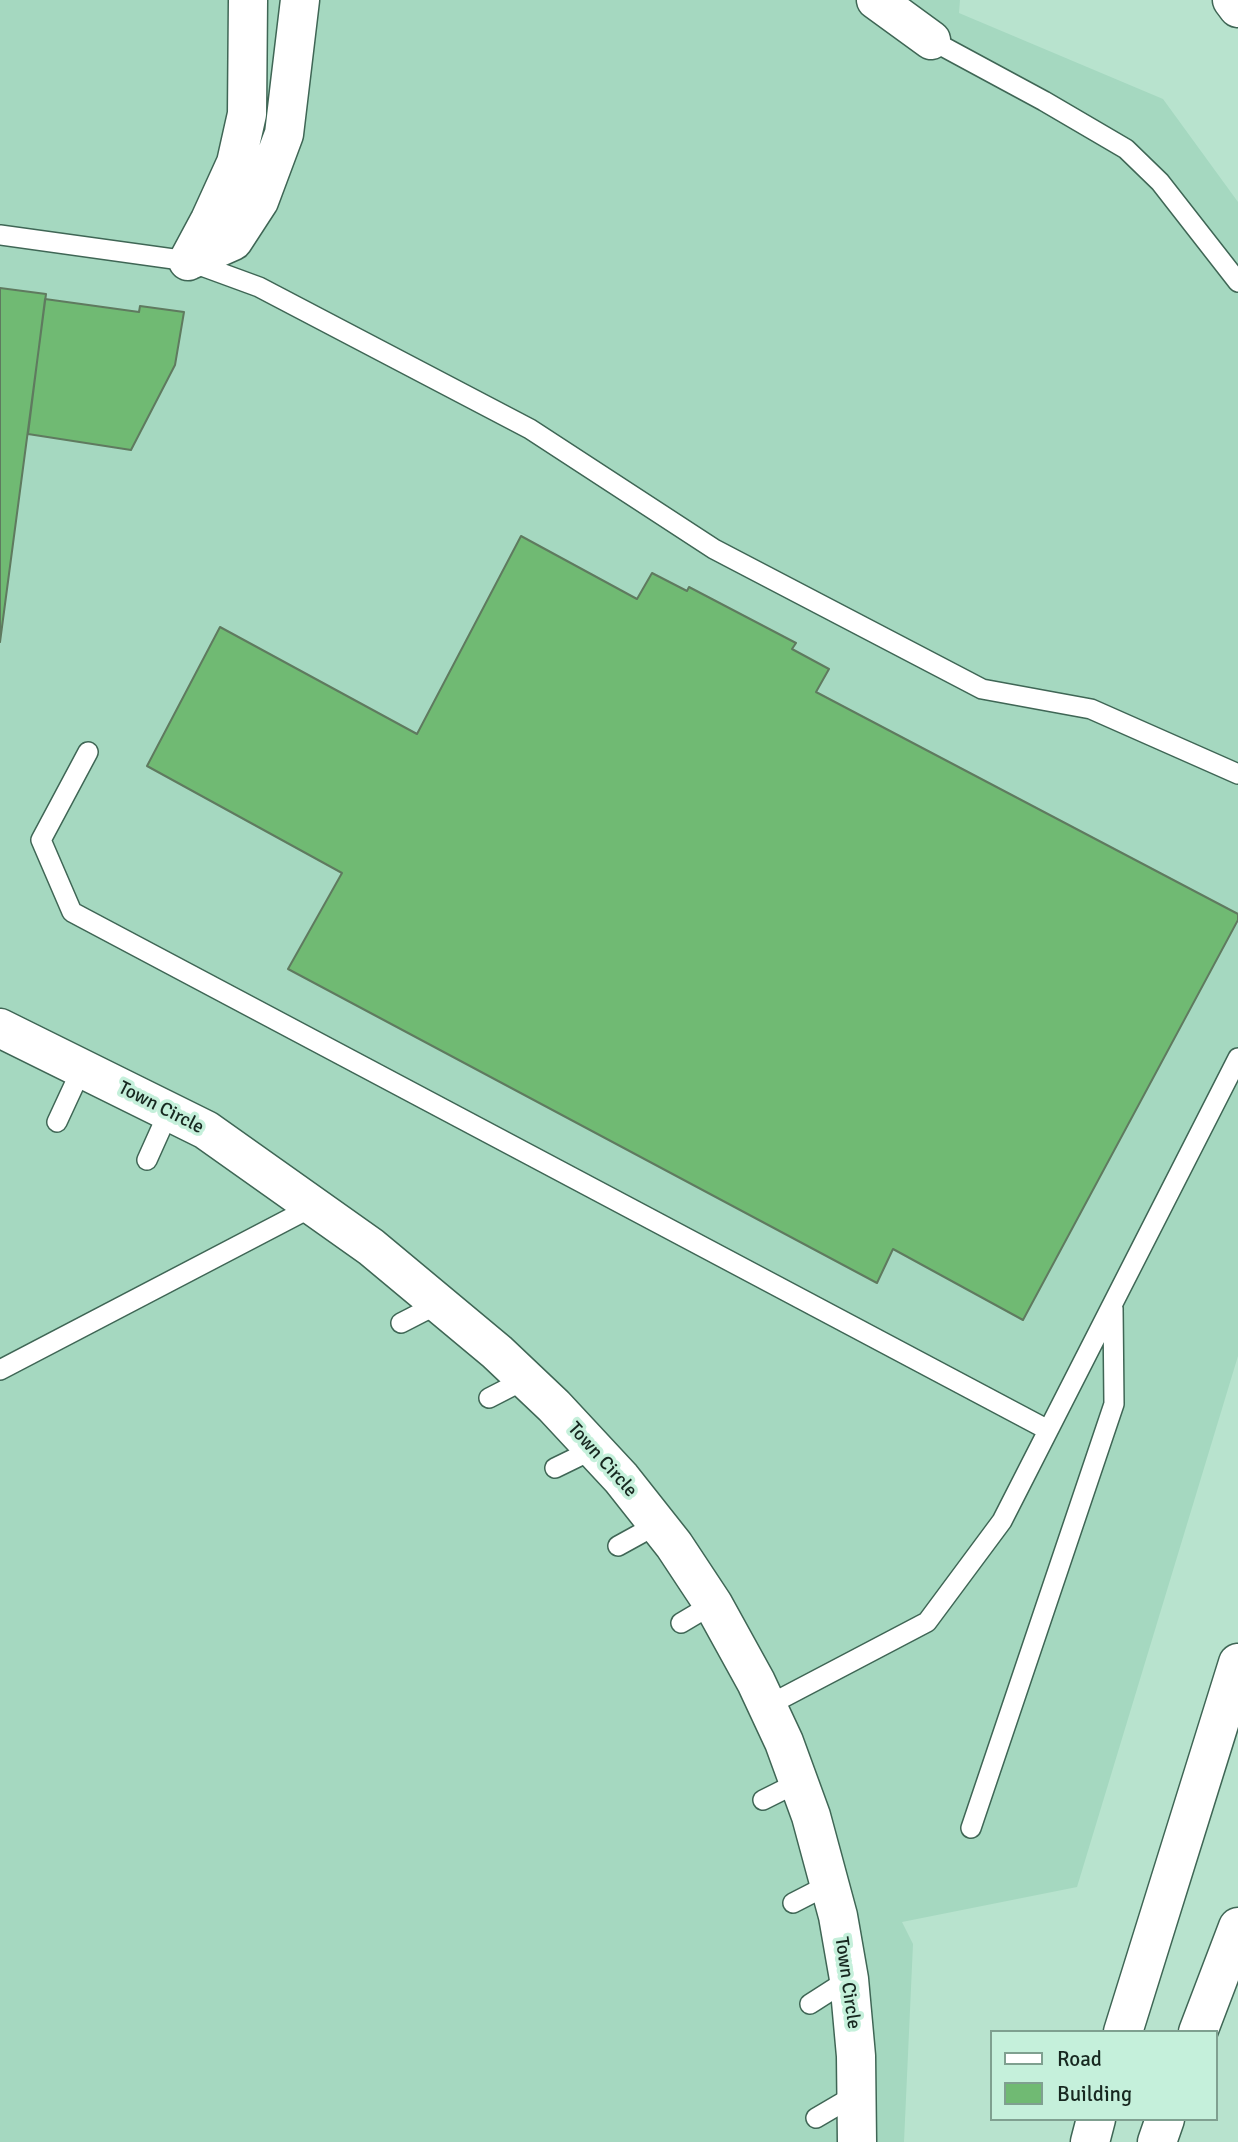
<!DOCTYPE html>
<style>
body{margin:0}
#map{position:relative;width:1238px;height:2142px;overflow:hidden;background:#b8e3ce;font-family:Signika,sans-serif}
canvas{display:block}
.legend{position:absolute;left:990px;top:2030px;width:228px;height:91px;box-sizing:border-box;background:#c5f0db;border:2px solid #7fa090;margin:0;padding:9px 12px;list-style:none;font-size:21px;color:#172820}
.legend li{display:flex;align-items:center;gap:14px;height:35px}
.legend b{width:35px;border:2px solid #7fa090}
</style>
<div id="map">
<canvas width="1238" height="2142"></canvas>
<ul class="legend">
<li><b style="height:9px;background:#fff"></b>Road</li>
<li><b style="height:19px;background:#70ba73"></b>Building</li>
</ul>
</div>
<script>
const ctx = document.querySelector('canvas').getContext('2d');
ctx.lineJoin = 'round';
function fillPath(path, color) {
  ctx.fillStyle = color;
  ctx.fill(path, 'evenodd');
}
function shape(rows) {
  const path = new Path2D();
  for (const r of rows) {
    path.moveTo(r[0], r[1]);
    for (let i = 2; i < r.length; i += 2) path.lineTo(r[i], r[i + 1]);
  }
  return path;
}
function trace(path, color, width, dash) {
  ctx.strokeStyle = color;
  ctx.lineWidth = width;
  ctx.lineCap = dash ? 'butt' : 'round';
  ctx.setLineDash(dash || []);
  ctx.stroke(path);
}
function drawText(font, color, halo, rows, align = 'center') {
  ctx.font = font + ' Signika,sans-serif';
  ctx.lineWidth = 7;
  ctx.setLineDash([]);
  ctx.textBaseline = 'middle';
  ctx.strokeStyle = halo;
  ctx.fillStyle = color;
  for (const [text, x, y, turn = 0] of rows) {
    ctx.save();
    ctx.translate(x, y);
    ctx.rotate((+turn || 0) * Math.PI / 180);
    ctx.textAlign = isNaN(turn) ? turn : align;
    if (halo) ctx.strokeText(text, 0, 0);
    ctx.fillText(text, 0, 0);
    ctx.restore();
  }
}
const built = shape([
 [0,0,960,0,959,13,1163,99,1238,202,1238,1356,1077,1887,902,1922,913,1944,904,2142,0,2142]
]);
const building = shape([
 [0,288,46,294,0,642,0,288],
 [45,299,139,312,140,306,184,312,175,365,131,450,28,434,45,299],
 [521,536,637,599,652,573,687,591,689,587,796,643,792,649,829,669,816,692,1238,914,1238,920,1023,1320,893,1249,877,1283,288,969,342,873,147,766,220,627,417,734,521,536]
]);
const service = shape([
 [931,40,1044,101,1126,149,1160,182,1238,282],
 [0,235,188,261,259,287,530,429,714,549,982,689,1091,709,1238,774],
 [88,752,41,840,72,912,1048,1430],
 [57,1122,82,1068],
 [147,1160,169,1111],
 [401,1323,440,1303],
 [0,1370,314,1206],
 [489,1398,526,1379],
 [555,1468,594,1449],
 [618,1546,658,1524],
 [681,1623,713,1604],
 [767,1706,927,1622,1002,1521,1238,1058],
 [763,1800,799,1782],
 [971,1828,1114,1404,1113,1308],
 [793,1903,830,1884],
 [810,2004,849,1979],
 [816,2118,857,2094]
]);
const minor = shape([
 [876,0,931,40],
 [188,261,233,241,259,201,284,134,300,0],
 [188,261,210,220,236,163,247,114,248,0]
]);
const tertiary = shape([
 [0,1028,206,1130,371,1247,497,1352,554,1406,621,1478,674,1545,713,1604,756,1682,784,1742,811,1816,838,1916,849,1979,856,2056,857,2142]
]);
const motorway = shape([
 [1232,0,1238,8],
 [1123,2032,1238,1663],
 [1198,2032,1238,1927],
 [1090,2142,1096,2119],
 [1157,2142,1165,2119]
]);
const streetNames = [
 ["Town Circle",161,1108,27],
 ["Town Circle",602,1460,48],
 ["Town Circle",847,1983,82]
];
fillPath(built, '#a5d8c0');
fillPath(building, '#70ba73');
trace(building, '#5f7a5f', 2);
trace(service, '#3f6655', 22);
trace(minor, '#3f6655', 41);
trace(tertiary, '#3f6655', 41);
trace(motorway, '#3f6655', 41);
trace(service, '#fff', 19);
trace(minor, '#fff', 38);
trace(tertiary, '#fff', 38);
trace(motorway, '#fff', 38);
drawText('19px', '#172820', '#c5f0db', streetNames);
</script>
